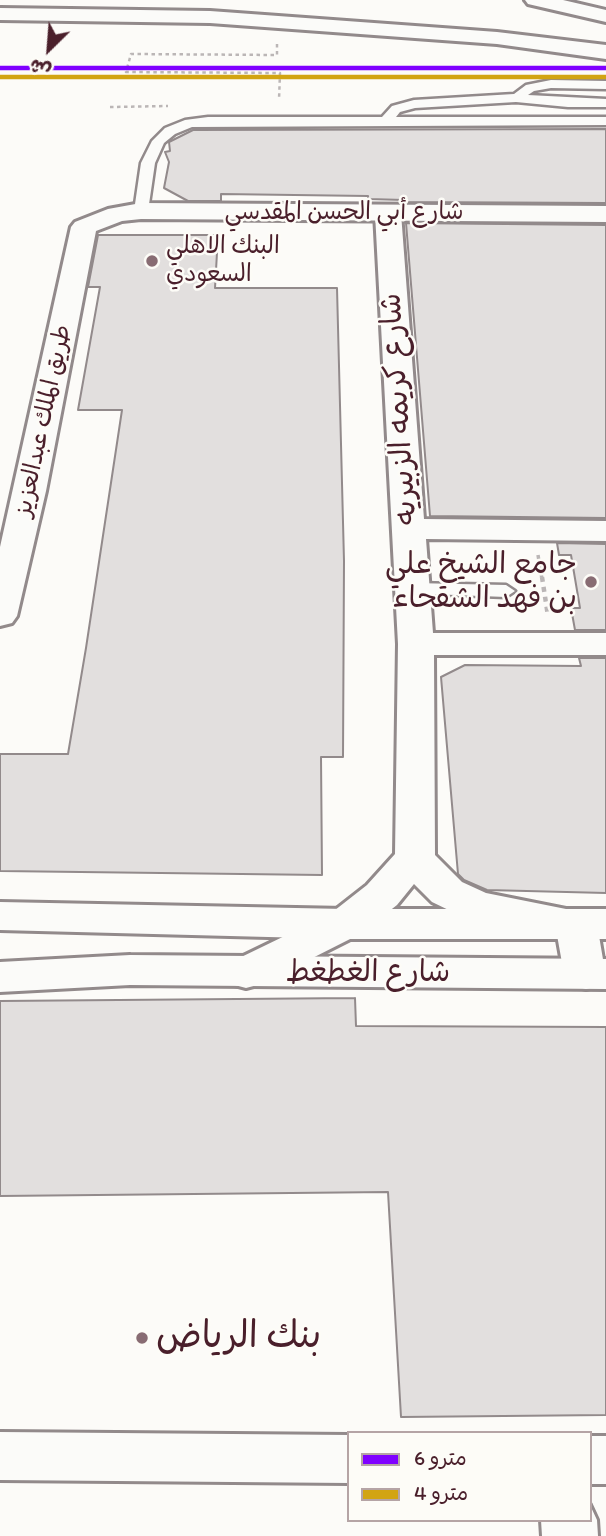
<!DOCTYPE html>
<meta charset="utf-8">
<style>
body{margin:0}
#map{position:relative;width:606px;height:1536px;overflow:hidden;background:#fcfbf8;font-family:Itim,"Playpen Sans Arabic",sans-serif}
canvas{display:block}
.legend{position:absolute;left:347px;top:1431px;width:245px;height:91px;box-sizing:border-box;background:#fdfcf7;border:2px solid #b5a4a5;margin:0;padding:9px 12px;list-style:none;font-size:21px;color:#4a1f2b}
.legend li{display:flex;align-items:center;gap:14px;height:35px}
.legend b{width:35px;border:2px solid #b5a4a5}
.north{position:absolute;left:14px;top:14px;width:70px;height:70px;-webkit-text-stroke:5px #fdfcf7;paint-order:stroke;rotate:205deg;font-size:19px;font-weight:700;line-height:28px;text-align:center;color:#4a1f2b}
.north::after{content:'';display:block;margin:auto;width:24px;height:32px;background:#4a1f2b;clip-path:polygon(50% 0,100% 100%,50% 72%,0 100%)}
</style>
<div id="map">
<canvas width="606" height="1536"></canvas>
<ul class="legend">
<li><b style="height:9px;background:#7f00ff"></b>مترو 6</li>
<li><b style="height:9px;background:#d2a412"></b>مترو 4</li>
</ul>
<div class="north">ش</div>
</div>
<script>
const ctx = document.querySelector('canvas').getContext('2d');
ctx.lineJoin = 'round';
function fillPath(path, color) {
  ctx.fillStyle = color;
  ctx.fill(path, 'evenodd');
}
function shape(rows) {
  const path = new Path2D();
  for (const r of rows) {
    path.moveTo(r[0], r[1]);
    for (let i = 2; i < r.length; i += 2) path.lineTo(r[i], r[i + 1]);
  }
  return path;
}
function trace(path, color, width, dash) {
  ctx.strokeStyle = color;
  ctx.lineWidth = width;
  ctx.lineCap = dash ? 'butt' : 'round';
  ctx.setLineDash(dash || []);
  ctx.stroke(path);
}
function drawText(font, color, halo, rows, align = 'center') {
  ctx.font = font + ' Itim,"Playpen Sans Arabic",sans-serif';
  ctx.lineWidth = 5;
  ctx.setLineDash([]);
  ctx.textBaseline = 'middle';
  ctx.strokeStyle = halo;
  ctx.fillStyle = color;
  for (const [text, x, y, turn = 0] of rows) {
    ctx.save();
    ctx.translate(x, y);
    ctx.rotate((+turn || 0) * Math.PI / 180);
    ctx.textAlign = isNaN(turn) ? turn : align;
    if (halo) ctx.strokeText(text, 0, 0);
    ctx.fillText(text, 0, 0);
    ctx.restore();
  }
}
const building = shape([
 [606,129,606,203,405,202,404,200,368,199,368,196,221,194,221,201,188,201,164,188,169,162,165,152,170,151,169,142,193,130,606,129],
 [406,223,606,225,606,518,430,516,406,223],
 [98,235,218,235,215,288,337,288,344,561,343,757,321,757,322,875,0,871,0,754,68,754,86,648,122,410,78,410,100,287,88,287,98,235],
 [557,543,606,544,606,630,575,630,571,608,580,608,571,555,559,555,557,543],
 [579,658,606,658,606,893,487,890,464,880,458,874,441,677,465,665,581,666,579,658],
 [355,998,356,1026,606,1027,606,1415,401,1417,388,1192,0,1196,0,1001,355,998]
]);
const pathFar2 = shape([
 [277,44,277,55,131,54,126,72,280,73,279,100],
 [110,107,168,106]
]);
const pathFar1 = shape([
 [538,555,542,579]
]);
const path = shape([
 [542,577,548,616]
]);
const service = shape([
 [551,80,606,81,606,89,551,88,534,91,528,95,606,99,606,107,568,107,516,102,415,108,400,112,396,117,606,117,606,125,192,127,175,134,164,143,155,163,148,211,141,215,134,211,141,163,152,141,165,128,185,120,208,117,382,117,392,106,414,100,514,94,526,85,551,80],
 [412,583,506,585,515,591,506,597,405,593,403,589,405,585,412,583]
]);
const minor = shape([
 [388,205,397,208,401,213,424,519,606,521,606,541,426,539,433,633,606,633,606,655,434,655,435,855,462,882,486,893,591,914,597,924,606,977,601,985,586,989,571,985,564,974,557,935,461,916,432,902,414,884,397,905,360,934,261,984,246,988,231,984,224,973,231,962,330,914,367,885,395,854,398,644,375,213,379,208,388,205],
 [0,1432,349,1435,349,1483,0,1480,0,1432],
 [590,1436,606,1436,606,1484,590,1484,590,1436],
 [590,1505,597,1520,598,1536,542,1536,541,1520,590,1520,590,1505]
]);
const tertiary = shape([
 [0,902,345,909,606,909,606,939,345,939,0,930,0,902],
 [130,955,606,959,606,989,130,985,0,992,0,962,130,955]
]);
const primary = shape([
 [525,0,563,0,606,10,606,22,528,4,525,0],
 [0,8,210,11,497,32,606,45,606,59,497,44,210,23,0,20,0,8],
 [141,203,606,206,606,222,141,219,122,221,96,231,46,491,17,616,12,623,0,626,0,547,71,227,75,222,108,209,141,203]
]);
const metro1 = shape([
 [0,68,606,68]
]);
const metro2 = shape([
 [0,77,606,77]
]);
const markers = [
 [152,261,7,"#886c73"],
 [591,582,7,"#886c73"],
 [142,1338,7,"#886c73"]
];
const farStreetnames = [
 ["شارع أبي الحسن المقدسي",344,213],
 ["طريق الملك عبدالعزيز",44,421,-78]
];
const farPoinames = [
 ["البنك الاهلي",166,247],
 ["السعودي",166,275]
];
const streetNames = [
 ["شارع كريمه الزبيريه",400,409,-94],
 ["شارع الغطغط",368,973]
];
const poiNames = [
 ["جامع الشيخ علي",577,565],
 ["بن فهد الشقحاء",577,599]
];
const nearPoinames = [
 ["بنك الرياض",156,1338]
];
fillPath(building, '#e2dfde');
trace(building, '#928a8b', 2);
trace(service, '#928a8b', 5);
trace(minor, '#928a8b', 6);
trace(tertiary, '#928a8b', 6);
trace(primary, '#928a8b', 6);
trace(pathFar2, '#bbb6b6', 2.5, [3.5, 3.5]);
trace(pathFar1, '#bbb6b6', 3.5, [4.5, 4.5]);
trace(path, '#bbb6b6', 4.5, [5, 5]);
fillPath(service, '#fbfbf9');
fillPath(minor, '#fbfbf9');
fillPath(tertiary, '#fbfbf9');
fillPath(primary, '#fbfbf9');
trace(metro1, '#7f00ff', 4.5);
trace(metro2, '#d2a412', 4.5);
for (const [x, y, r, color] of markers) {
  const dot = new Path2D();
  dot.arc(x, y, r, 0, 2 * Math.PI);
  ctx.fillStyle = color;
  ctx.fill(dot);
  trace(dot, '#fdfcf7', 2.5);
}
drawText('24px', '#4a1f2b', '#fdfcf7', farStreetnames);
drawText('24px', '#4a1f2b', '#fdfcf7', farPoinames, 'left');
drawText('30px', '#4a1f2b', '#fdfcf7', streetNames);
drawText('30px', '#4a1f2b', '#fdfcf7', poiNames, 'right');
drawText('37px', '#4a1f2b', '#fdfcf7', nearPoinames, 'left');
</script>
